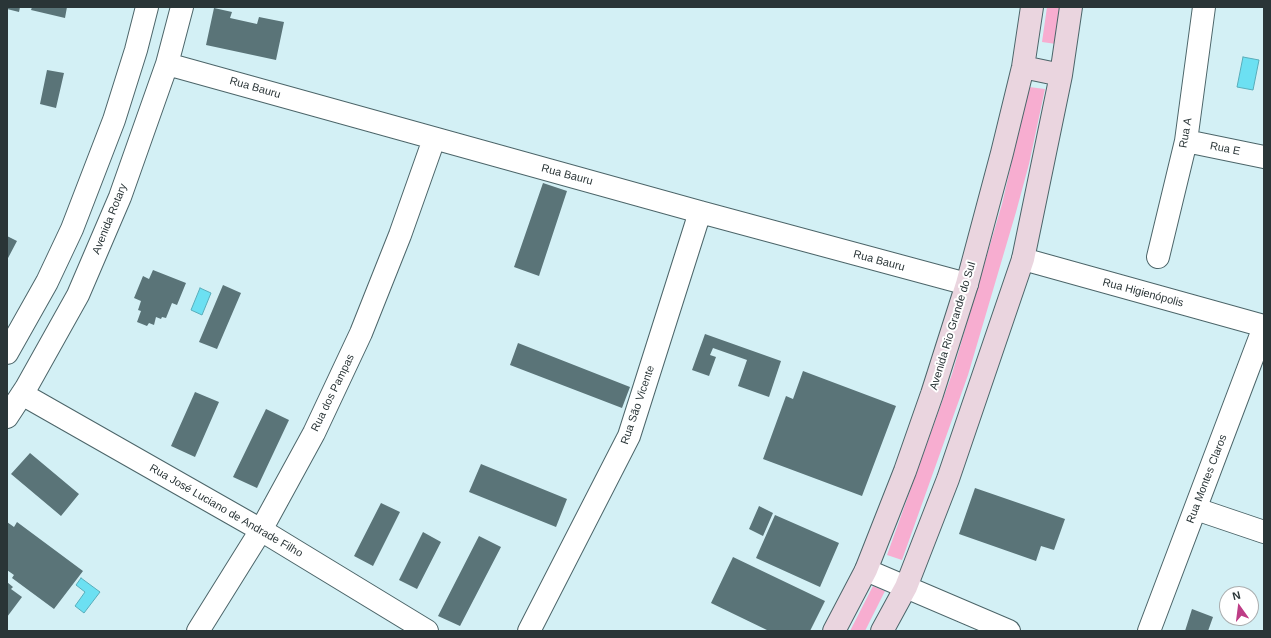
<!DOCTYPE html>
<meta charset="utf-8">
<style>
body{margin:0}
#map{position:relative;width:1271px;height:638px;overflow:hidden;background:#d3f0f5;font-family:Helvetica,sans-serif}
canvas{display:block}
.frame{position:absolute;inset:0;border:8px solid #2a3537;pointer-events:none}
.north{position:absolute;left:1219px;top:586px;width:40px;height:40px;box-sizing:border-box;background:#fff;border:1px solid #aaaeaf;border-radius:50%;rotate:346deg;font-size:11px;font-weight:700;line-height:16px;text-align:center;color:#2a3537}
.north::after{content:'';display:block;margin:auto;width:14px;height:18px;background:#be3d86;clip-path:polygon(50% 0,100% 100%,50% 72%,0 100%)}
</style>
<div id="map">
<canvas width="1271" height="638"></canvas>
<div class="frame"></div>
<div class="north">N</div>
</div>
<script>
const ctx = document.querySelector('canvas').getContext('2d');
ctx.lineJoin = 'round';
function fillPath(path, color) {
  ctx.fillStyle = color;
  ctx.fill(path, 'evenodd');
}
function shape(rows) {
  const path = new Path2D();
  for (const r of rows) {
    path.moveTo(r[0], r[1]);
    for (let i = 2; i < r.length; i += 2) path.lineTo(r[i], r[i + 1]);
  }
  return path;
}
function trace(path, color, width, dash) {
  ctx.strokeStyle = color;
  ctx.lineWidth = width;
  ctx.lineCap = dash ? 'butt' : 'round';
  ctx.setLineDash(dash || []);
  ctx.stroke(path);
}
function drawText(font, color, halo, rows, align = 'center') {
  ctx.font = font + ' Helvetica,sans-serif';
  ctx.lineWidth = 4;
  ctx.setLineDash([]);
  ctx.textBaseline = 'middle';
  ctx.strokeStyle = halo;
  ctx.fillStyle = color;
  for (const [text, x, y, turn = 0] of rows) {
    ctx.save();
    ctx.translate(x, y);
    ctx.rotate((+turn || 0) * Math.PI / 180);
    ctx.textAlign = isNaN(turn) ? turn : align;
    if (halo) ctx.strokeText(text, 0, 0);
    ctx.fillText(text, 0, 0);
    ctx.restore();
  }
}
const green = shape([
 [1047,7,1062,7,1056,44,1042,42],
 [1029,87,1045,89,1029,164,1016,212,968,375,902,560,887,555,952,374,1002,204],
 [873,586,885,591,865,631,850,631]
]);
const water = shape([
 [1243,57,1259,60,1253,90,1237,87,1243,57],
 [200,288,211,293,202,315,191,310,200,288],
 [81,578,100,592,84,613,75,606,85,592,76,585,81,578]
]);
const building = shape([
 [7,7,20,7,19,12,7,9],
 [32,7,67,7,65,18,31,10],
 [214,8,232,12,230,18,257,24,259,17,284,22,276,60,206,45],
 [47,70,64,73,56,108,40,104],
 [543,183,567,191,539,276,514,267],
 [7,236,17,241,7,260],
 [153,270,186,283,177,305,172,303,166,318,162,317,161,319,156,317,154,325,149,323,147,326,137,322,141,311,138,310,141,301,134,298,143,276,149,279],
 [223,285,241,293,217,349,199,342],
 [705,334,781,361,769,397,738,386,747,360,713,348,710,355,716,357,709,376,692,370],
 [518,343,630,387,622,408,510,365],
 [803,371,896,406,862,496,763,459,786,396,793,399],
 [195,392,219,402,195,457,171,446],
 [266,409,289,420,257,488,233,477],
 [30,453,79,494,61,516,11,474],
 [481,464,567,499,556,527,469,492],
 [975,488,1065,519,1054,550,1041,546,1036,561,959,534],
 [381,503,400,512,373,566,354,556],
 [759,506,773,513,763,536,749,529],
 [775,515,839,543,820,587,756,558],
 [7,522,14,527,17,522,83,571,54,609,12,578,14,575,7,570],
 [423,532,441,542,417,589,399,580],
 [479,536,501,547,460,626,438,616],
 [733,557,825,601,810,631,769,631,711,603],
 [7,582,13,587,11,589,22,597,7,617],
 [1192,609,1213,617,1208,631,1185,631]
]);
const street = shape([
 [167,64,700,212,967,284],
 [1186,141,1264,157],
 [1158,257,1186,141,1204,7],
 [1023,259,1264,326],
 [7,353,47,282,72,229,114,120,136,50,147,7],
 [22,394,261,530,427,631],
 [7,417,26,388,78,295,120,197,167,64,182,7],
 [1196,509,1264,532],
 [866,570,1009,631],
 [198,631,261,530,314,433,361,333,400,235,434,139],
 [529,631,629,436,700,212],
 [1149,631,1264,327]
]);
const secondary = shape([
 [1023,67,1061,75],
 [834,631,866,570,905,471,932,394,967,284,1002,153,1023,67,1032,7],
 [882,631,906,587,948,479,1023,259,1061,75,1071,7]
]);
const streetNames = [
 ["Rua Bauru",255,88,16],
 ["Rua A",1186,133,-80],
 ["Rua E",1225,149,11],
 ["Rua Bauru",567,175,15],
 ["Avenida Rotary",110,219,-68],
 ["Rua Bauru",879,261,15],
 ["Rua Higienópolis",1143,293,15],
 ["Avenida Rio Grande do Sul",953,326,-73],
 ["Rua dos Pampas",333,393,-64],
 ["Rua São Vicente",638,405,-71],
 ["Rua Montes Claros",1207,479,-69],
 ["Rua José Luciano de Andrade Filho",226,511,30]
];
fillPath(green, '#f7add0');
fillPath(water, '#6ce0f2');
trace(water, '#58adba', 1);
fillPath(building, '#5a7478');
trace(street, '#4c6569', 24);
trace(secondary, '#4c6569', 24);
trace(street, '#fff', 22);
trace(secondary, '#ead5df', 22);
drawText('11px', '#2a3537', '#fff', streetNames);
</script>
